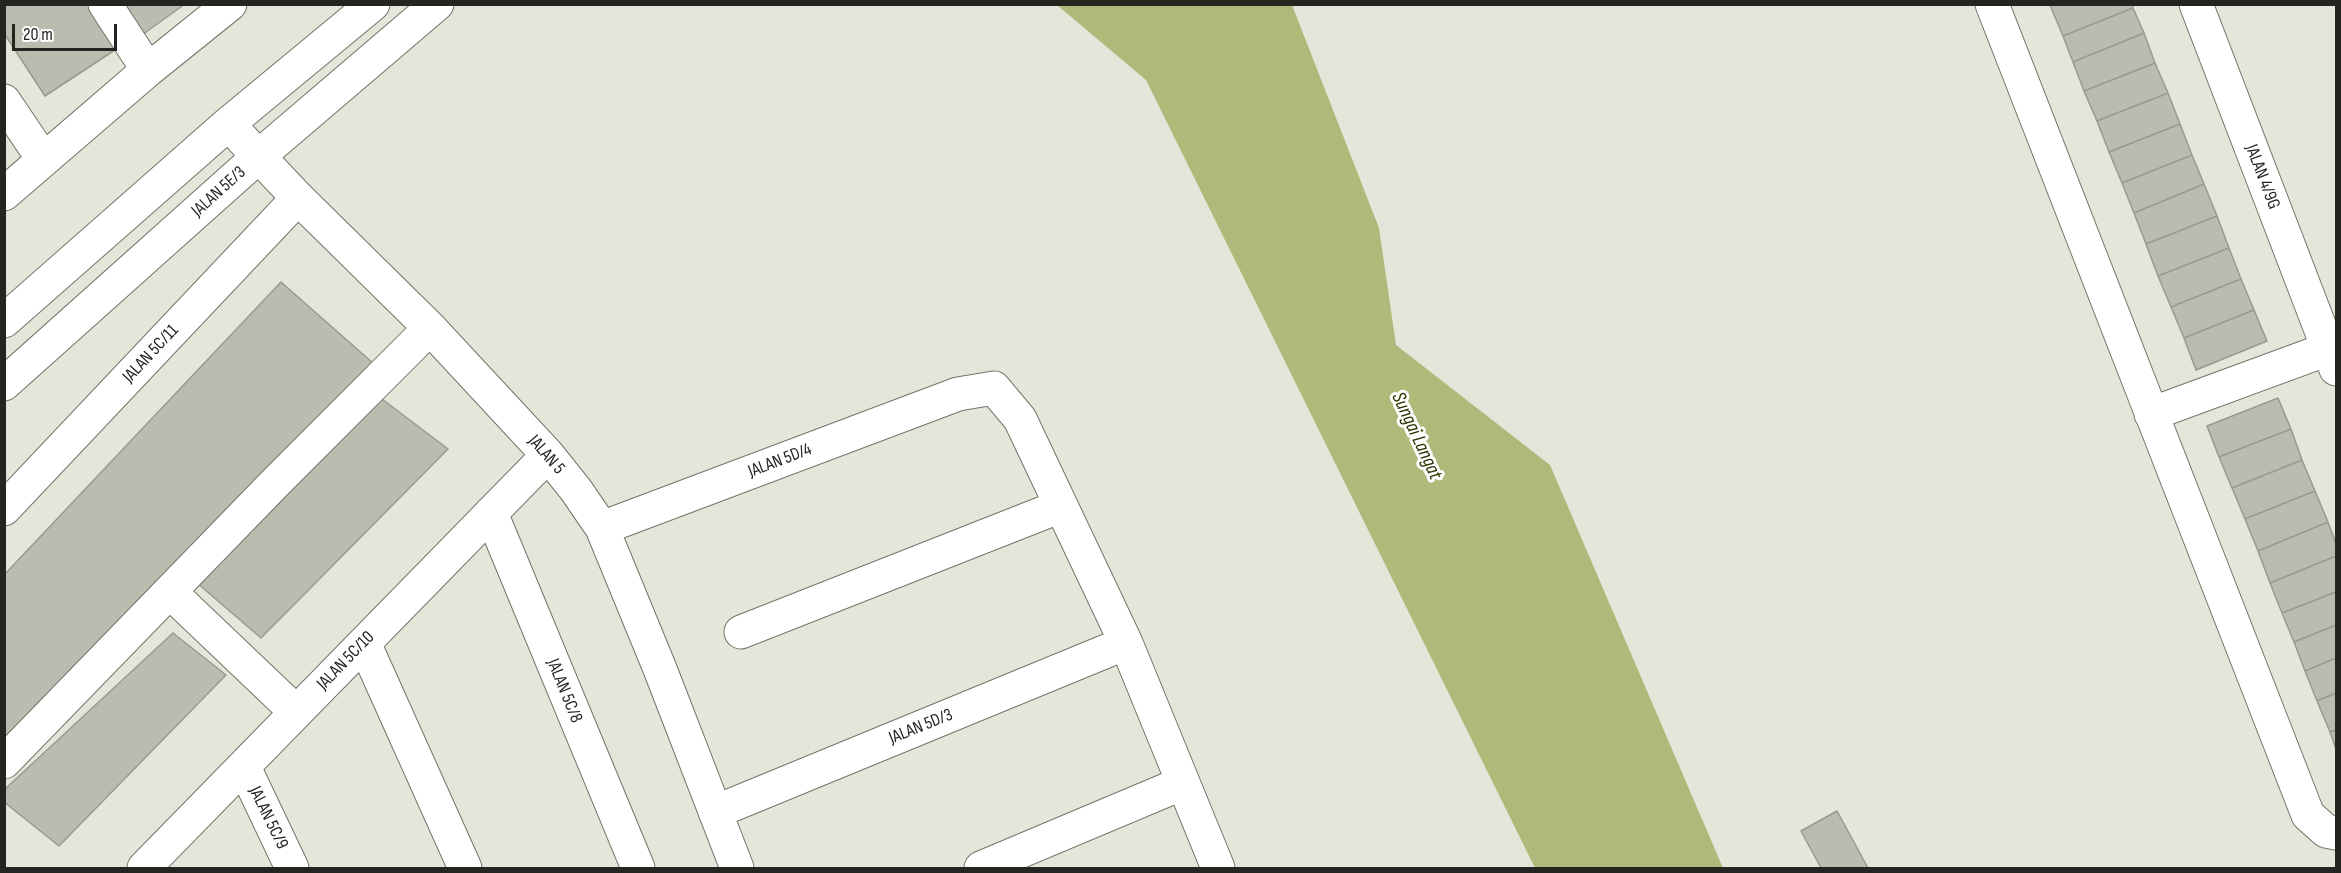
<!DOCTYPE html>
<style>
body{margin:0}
#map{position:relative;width:2341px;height:873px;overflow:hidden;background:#e3e6d9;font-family:"Sofia Sans Condensed",sans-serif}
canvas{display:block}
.frame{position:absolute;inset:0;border:6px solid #242520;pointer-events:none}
.scale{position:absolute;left:12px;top:24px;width:105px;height:27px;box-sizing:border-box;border:3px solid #242520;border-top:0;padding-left:8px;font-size:18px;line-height:21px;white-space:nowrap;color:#242520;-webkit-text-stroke:4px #fff;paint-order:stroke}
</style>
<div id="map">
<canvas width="2341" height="873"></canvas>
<div class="frame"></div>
<div class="scale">20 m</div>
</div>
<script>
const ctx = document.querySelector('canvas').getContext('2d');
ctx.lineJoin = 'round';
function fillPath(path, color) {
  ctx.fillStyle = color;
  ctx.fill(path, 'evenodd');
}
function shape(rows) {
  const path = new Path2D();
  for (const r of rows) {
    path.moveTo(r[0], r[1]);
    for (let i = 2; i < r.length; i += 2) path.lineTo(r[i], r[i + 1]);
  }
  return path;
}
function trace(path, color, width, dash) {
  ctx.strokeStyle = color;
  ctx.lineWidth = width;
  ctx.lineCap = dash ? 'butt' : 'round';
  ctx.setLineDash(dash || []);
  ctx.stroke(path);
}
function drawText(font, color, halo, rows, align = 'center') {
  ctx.font = font + ' "Sofia Sans Condensed",sans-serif';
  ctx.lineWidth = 6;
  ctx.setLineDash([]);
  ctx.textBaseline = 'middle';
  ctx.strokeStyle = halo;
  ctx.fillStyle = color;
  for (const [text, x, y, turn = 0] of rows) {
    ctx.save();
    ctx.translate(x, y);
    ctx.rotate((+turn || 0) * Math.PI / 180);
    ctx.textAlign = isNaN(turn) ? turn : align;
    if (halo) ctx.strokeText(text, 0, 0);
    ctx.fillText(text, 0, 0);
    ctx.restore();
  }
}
const water = shape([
 [1057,5,1292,5,1379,228,1396,345,1550,465,1723,868,1535,868,1146,80]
]);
const building = shape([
 [4,4,89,4,118,48,45,96,4,33,4,4],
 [121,4,185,4,142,35,121,4],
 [2053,4,2132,4,2133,8,2063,36,2050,5,2053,4],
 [2133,8,2144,33,2073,62,2063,36,2133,8],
 [2144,33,2155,63,2084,91,2073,62,2144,33],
 [2155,63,2168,93,2097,121,2084,91,2155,63],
 [2168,93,2180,124,2109,152,2097,121,2168,93],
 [2180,124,2192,155,2122,183,2109,152,2180,124],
 [2192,155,2204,184,2134,213,2122,183,2192,155],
 [2204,184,2217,216,2146,244,2134,213,2204,184],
 [2217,216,2229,248,2158,276,2146,244,2217,216],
 [2229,248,2241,279,2171,307,2158,276,2229,248],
 [2241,279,2254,310,2184,338,2171,307,2241,279],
 [281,282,374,364,4,745,4,575,281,282],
 [2254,310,2267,341,2196,370,2184,338,2254,310],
 [2278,398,2291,429,2219,457,2207,426,2278,398],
 [382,399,448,449,261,638,196,582,382,399],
 [2291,429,2302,460,2232,488,2219,457,2291,429],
 [2302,460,2315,491,2245,519,2232,488,2302,460],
 [2315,491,2328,522,2258,551,2245,519,2315,491],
 [2328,522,2336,544,2336,556,2270,583,2258,551,2328,522],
 [2336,556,2336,592,2282,613,2270,583,2336,556],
 [2336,592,2336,625,2294,642,2282,613,2336,592],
 [2336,625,2336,658,2305,671,2294,642,2336,625],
 [173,633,226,675,59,846,4,802,4,790,173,633],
 [2336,658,2336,693,2317,701,2305,671,2336,658],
 [2336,693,2336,730,2330,732,2317,701,2336,693],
 [2336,730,2336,749,2330,732,2336,730],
 [1837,811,1868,868,1821,868,1801,831,1837,811]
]);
const minor = shape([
 [105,4,148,70],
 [1992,4,2308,815,2326,831,2336,833],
 [2196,4,2336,369],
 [4,101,43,159],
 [228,124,298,198,430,328,548,455,576,490,602,528,660,669,737,868],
 [4,194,148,70,230,4],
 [4,321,228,124,373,4],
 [4,384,259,156,437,4],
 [2151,414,2336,346],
 [4,509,298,198],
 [491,513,638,868],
 [602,528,958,394,994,388,1020,419,1126,643,1218,868],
 [170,592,296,712],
 [741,632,1061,506],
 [364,643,465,868],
 [4,762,277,481,430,328],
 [244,767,292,868],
 [715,812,1126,643],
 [144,868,548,455],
 [981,868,1183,783]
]);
const streetNames = [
 ["JALAN 4/9G",2262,177,69],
 ["JALAN 5E/3",219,192,-42],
 ["JALAN 5C/11",151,354,-47],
 ["JALAN 5",546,455,49],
 ["JALAN 5D/4",780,461,-21],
 ["JALAN 5C/10",346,661,-46],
 ["JALAN 5C/8",564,691,68],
 ["JALAN 5D/3",921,727,-22],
 ["JALAN 5C/9",268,818,64]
];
const waterNames = [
 ["Sungai Langat",1416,436,65]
];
fillPath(water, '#b0b979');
fillPath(building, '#babcb0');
trace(building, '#989a8e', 1.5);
trace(minor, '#73756a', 35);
trace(minor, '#fff', 33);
drawText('18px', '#242520', '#fff', streetNames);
drawText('italic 20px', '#2f3300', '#fff', waterNames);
</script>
